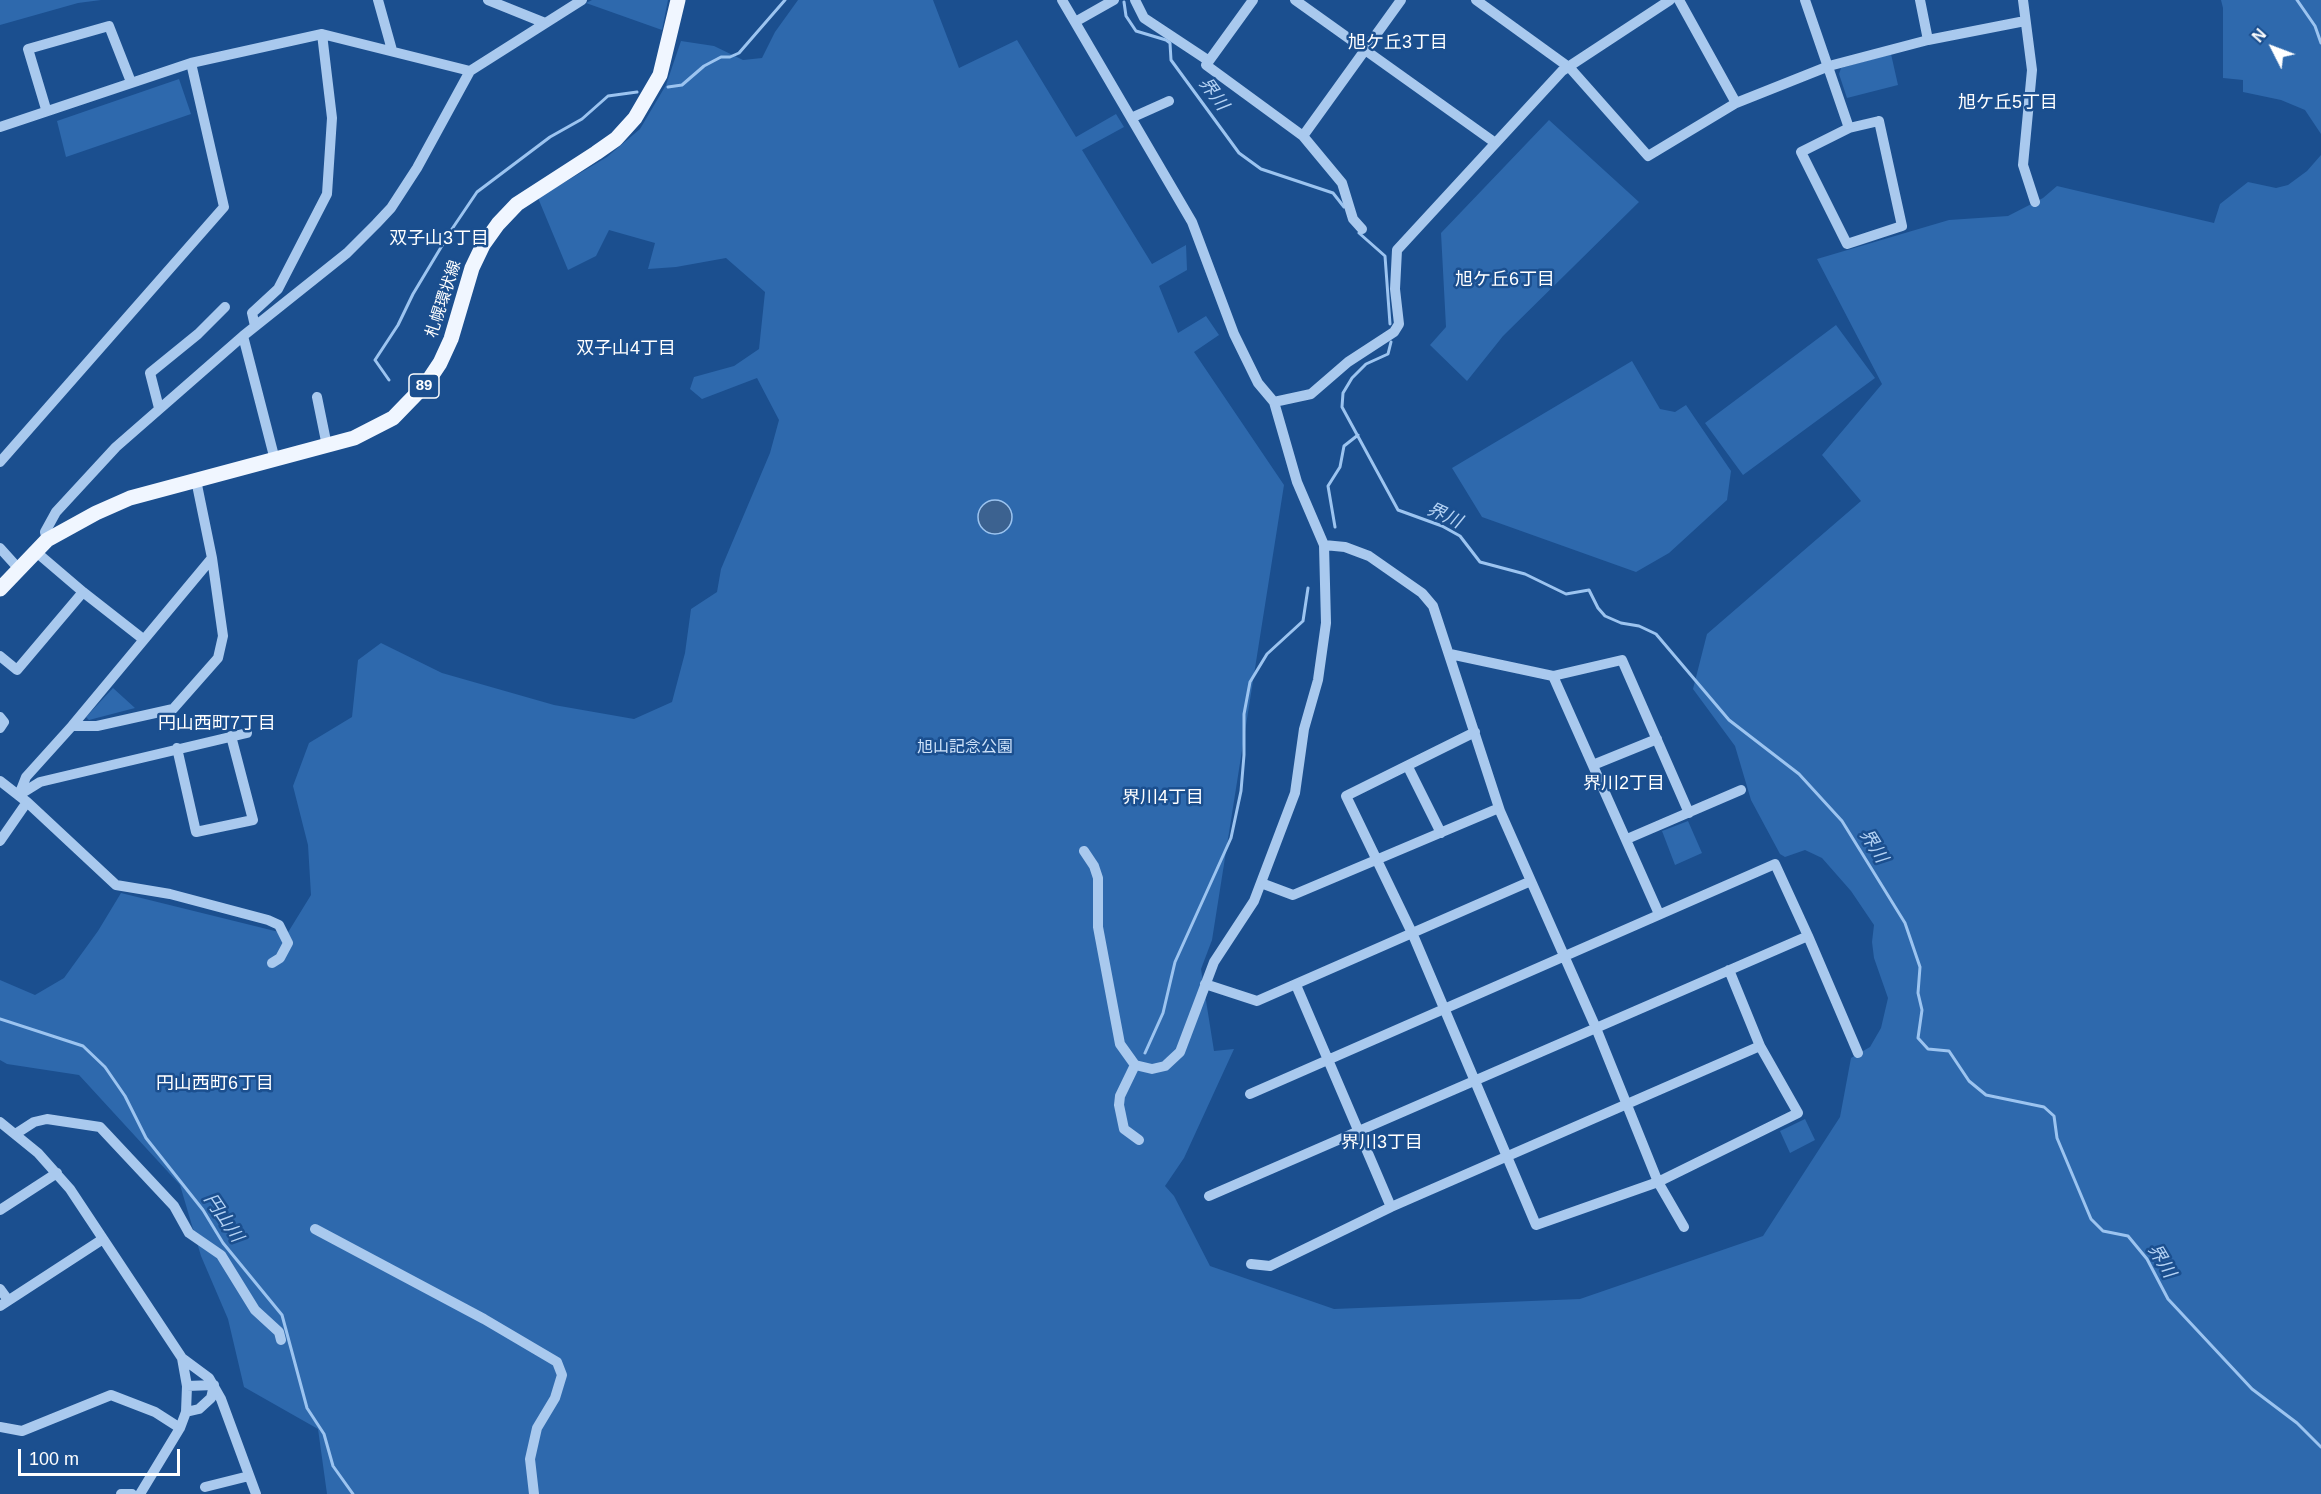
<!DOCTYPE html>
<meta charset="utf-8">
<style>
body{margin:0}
#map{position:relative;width:2321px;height:1494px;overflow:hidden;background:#1b4f8f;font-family:Arial,sans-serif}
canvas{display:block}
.north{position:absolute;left:2243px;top:18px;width:60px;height:60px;-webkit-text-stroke:4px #1b4f8f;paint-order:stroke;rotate:312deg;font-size:16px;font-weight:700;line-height:24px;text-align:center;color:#fff}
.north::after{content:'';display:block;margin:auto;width:21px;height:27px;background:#fff;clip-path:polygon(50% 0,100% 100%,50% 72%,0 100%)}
.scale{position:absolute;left:18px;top:1449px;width:162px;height:27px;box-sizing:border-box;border:3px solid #fff;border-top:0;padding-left:8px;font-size:18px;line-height:21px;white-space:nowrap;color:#fff;-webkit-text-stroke:4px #1b4f8f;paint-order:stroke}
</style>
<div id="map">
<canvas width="2321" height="1494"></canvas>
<div class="north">N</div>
<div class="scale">100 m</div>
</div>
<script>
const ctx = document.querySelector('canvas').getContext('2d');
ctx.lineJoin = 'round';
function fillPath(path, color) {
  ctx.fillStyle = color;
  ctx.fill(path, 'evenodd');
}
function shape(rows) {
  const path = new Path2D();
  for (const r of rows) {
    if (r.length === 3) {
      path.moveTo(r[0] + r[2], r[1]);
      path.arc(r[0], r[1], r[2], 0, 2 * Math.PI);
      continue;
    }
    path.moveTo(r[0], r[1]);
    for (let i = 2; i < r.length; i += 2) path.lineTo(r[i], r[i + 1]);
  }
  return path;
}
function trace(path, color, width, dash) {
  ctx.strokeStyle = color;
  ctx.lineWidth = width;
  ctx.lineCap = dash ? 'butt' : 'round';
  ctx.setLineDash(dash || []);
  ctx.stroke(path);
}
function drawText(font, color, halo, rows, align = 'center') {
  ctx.font = font + ' Arial,"Noto Sans JP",sans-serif';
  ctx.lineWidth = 5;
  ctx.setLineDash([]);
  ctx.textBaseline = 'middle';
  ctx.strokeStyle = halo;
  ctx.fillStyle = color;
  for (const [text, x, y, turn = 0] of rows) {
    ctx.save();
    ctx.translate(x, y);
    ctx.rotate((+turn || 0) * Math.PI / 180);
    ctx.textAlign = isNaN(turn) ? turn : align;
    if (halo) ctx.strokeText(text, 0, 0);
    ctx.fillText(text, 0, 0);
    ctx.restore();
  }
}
const green = shape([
 [0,0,101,0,78,3,0,25],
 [592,0,668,0,662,30,586,3],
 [798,0,933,0,959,68,1017,40,1076,137,1116,114,1124,127,1082,150,1152,264,1186,245,1187,270,1159,286,1178,333,1206,316,1219,335,1194,352,1284,485,1212,940,1201,969,1214,1051,1234,1049,1184,1158,1165,1186,1174,1196,1210,1266,1334,1309,1580,1299,1763,1236,1840,1117,1851,1058,1870,1047,1881,1028,1888,998,1874,958,1872,942,1874,925,1851,891,1822,858,1805,850,1785,857,1780,854,1751,800,1735,746,1693,689,1707,634,1861,501,1822,455,1882,384,1817,259,1949,220,2008,216,2043,198,2057,186,2214,223,2220,204,2248,182,2276,188,2288,185,2307,171,2321,155,2321,1494,327,1494,318,1429,244,1387,228,1319,201,1256,180,1185,79,1075,7,1064,0,1060,0,980,35,995,64,978,98,931,121,893,287,934,311,895,308,845,293,786,309,743,352,717,358,660,381,643,442,673,554,705,634,719,672,702,685,653,691,609,717,592,721,569,770,453,779,420,757,378,702,399,690,389,694,377,734,366,759,349,765,292,726,258,676,267,648,269,655,243,609,230,596,256,568,270,538,198,607,157,640,129,666,85,681,41,714,46,743,60,762,58,775,32],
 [2221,0,2321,0,2321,134,2305,110,2281,100,2243,92,2243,80,2223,78,2223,8],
 [1891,54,1898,85,1847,98,1839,74,1841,68],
 [179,79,191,114,66,157,57,121],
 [1549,120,1639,202,1503,336,1467,381,1430,345,1446,327,1441,233],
 [1836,325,1875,378,1743,475,1705,423],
 [1632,361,1660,409,1675,412,1686,405,1731,471,1727,500,1669,553,1636,572,1482,517,1452,468],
 [113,688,135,708,89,720,86,717],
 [1688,821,1702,853,1675,865,1662,831],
 [1805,1119,1815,1140,1790,1153,1780,1131]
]);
const water = shape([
 [995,517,17]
]);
const stream = shape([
 [2297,0,2315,26,2321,43],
 [1124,2,1126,16,1136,31,1166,40,1170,43,1171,60,1239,153,1261,169,1333,193,1344,207],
 [668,87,682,85,704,66,721,57,730,57,739,53,785,0],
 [1359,233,1385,256,1390,324],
 [1391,342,1388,354,1366,364,1352,378,1343,393,1342,407,1398,510,1442,526,1460,536,1480,562,1525,574,1566,594,1589,590,1598,608,1605,616,1621,623,1639,626,1656,634,1729,720,1799,774,1842,821,1905,923,1920,967,1918,993,1922,1010,1918,1038,1928,1049,1949,1051,1969,1081,1986,1095,2044,1107,2054,1116,2057,1138,2091,1219,2103,1231,2128,1236,2147,1259,2168,1299,2252,1389,2297,1423,2321,1447],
 [389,380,375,360,398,325,413,294,452,229,477,192,550,137,582,119,608,96,637,92],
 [1335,527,1328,486,1340,467,1344,446,1358,435],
 [0,1019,83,1046,105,1067,125,1096,146,1138,203,1210,223,1243,282,1315,307,1408,324,1434,333,1466,353,1494],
 [1145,1053,1163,1013,1175,962,1231,838,1241,791,1244,755,1244,714,1250,682,1267,654,1303,621,1308,588]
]);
const minor = shape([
 [378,0,392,50],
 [488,0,545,23],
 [1062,0,1192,222,1234,334,1258,383,1274,402,1297,482,1324,545,1326,623,1318,680,1304,729,1295,793,1254,901,1214,962,1180,1052,1165,1066,1152,1069,1135,1065,1120,1044,1098,927,1098,878,1094,866,1084,851],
 [1135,0,1144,18,1209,61],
 [1253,0,1206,65,1303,136,1401,0],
 [1295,0,1494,142],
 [1476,0,1570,68,1648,156,1736,103,1829,66,1928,40,2025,21],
 [1679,0,1736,103],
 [1805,0,1849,128],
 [1920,0,1928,40],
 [2023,0,2032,70,2023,165,2035,202],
 [1075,22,1114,0],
 [46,109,28,49,109,26,131,82],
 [1131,118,1169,101],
 [1879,121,1902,226,1847,244,1801,152,1849,128,1879,121],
 [0,127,191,63,322,34,470,71,582,0],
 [1303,136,1342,183,1353,219,1362,229],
 [255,326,252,313,278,289,327,194,332,118,322,34],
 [243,336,275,460],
 [317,397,327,446],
 [1274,402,1311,394,1348,362,1394,332,1399,324,1395,289,1397,250,1562,71,1670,0],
 [159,408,150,373,198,334,225,307],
 [0,462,224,207,191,63],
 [47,540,45,532,56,512,116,447,243,336,347,253,376,224,391,208,417,168,470,71],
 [1324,545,1345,547,1369,556,1422,593,1433,606,1500,811,1596,1028,1658,1182,1684,1227],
 [0,548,18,568],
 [35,551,83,592,143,639],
 [1450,654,1553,676,1659,914],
 [0,656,17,670,83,592],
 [1553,676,1622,660,1689,813],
 [0,717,4,722,0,728],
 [72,726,97,726,173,709,218,658,223,636,212,558,196,480],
 [1475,732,1346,796,1413,935,1536,1225,1658,1182,1798,1113,1760,1046,1729,970],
 [177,748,196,832,253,820,231,736],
 [1593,765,1657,739],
 [1408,767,1441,833],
 [0,781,27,802,116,885,170,894,268,920,279,925,288,943,280,958,272,963],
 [19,795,26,777,72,726,212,558],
 [19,795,40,782,247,733],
 [1627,839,1741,790],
 [0,841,27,802],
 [1261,883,1293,895,1499,808],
 [1808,936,1858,1053],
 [1205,984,1257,1001,1531,881],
 [1296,985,1391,1207],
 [1135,1065,1120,1096,1119,1105,1124,1129,1139,1140],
 [0,1122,38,1153,70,1189,182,1358,187,1386,186,1412,180,1428,140,1494],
 [17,1133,34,1122,47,1119,100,1127,174,1206,189,1233,221,1255,255,1310,279,1332,281,1340],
 [1209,1196,1808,936,1775,864,1250,1094],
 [0,1210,57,1173],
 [315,1229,484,1319,557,1362,562,1375,555,1398,537,1428,530,1459,534,1494],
 [1251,1264,1270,1266,1391,1207,1760,1046],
 [0,1289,8,1300],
 [0,1306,103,1239],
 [182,1358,209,1378,221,1399,256,1494],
 [187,1386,214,1385],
 [186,1412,199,1409,211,1398,214,1385],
 [0,1427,22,1431,111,1395,155,1412,180,1428],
 [205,1487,249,1476],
 [121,1494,132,1494]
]);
const major = shape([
 [0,589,47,540,96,513,130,498,354,438,393,418,426,384,440,363,451,339,472,268,483,245,498,224,517,204,596,153,616,139,635,118,660,75,678,0]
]);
const shields = [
 [424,386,30]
];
const shieldNames = [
 ["89",424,386]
];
const streetNames = [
 ["札幌環状線",444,299,-72]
];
const parkNames = [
 ["旭山記念公園",965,748]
];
const neighbourhoodNames = [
 ["旭ケ丘3丁目",1398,43],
 ["旭ケ丘5丁目",2008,103],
 ["双子山3丁目",439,239],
 ["旭ケ丘6丁目",1505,280],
 ["双子山4丁目",626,349],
 ["円山西町7丁目",217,724],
 ["界川2丁目",1624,784],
 ["界川4丁目",1163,798],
 ["円山西町6丁目",215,1084],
 ["界川3丁目",1382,1143]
];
const waterNames = [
 ["界川",1213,94,54],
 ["界川",1444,516,25],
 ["界川",1873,846,58],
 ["円山川",223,1218,56],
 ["界川",2161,1261,59]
];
fillPath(green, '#2e69ad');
fillPath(water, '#3c6290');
trace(water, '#9cc4f0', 1.5);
trace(stream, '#9cc4f0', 3);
trace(minor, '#a9c9ee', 10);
trace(major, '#f0f6ff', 15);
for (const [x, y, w] of shields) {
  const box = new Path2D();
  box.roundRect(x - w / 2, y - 12, w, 24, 4.5);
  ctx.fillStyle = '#1b4f8f';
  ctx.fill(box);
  trace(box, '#fff', 1.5);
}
drawText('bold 15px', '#fff', null, shieldNames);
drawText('16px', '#fff', '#1b4f8f', streetNames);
drawText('16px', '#cfe3fa', '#1b4f8f', parkNames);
drawText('18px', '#fff', '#1b4f8f', neighbourhoodNames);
drawText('italic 18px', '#b5d3f5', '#1b4f8f', waterNames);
</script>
